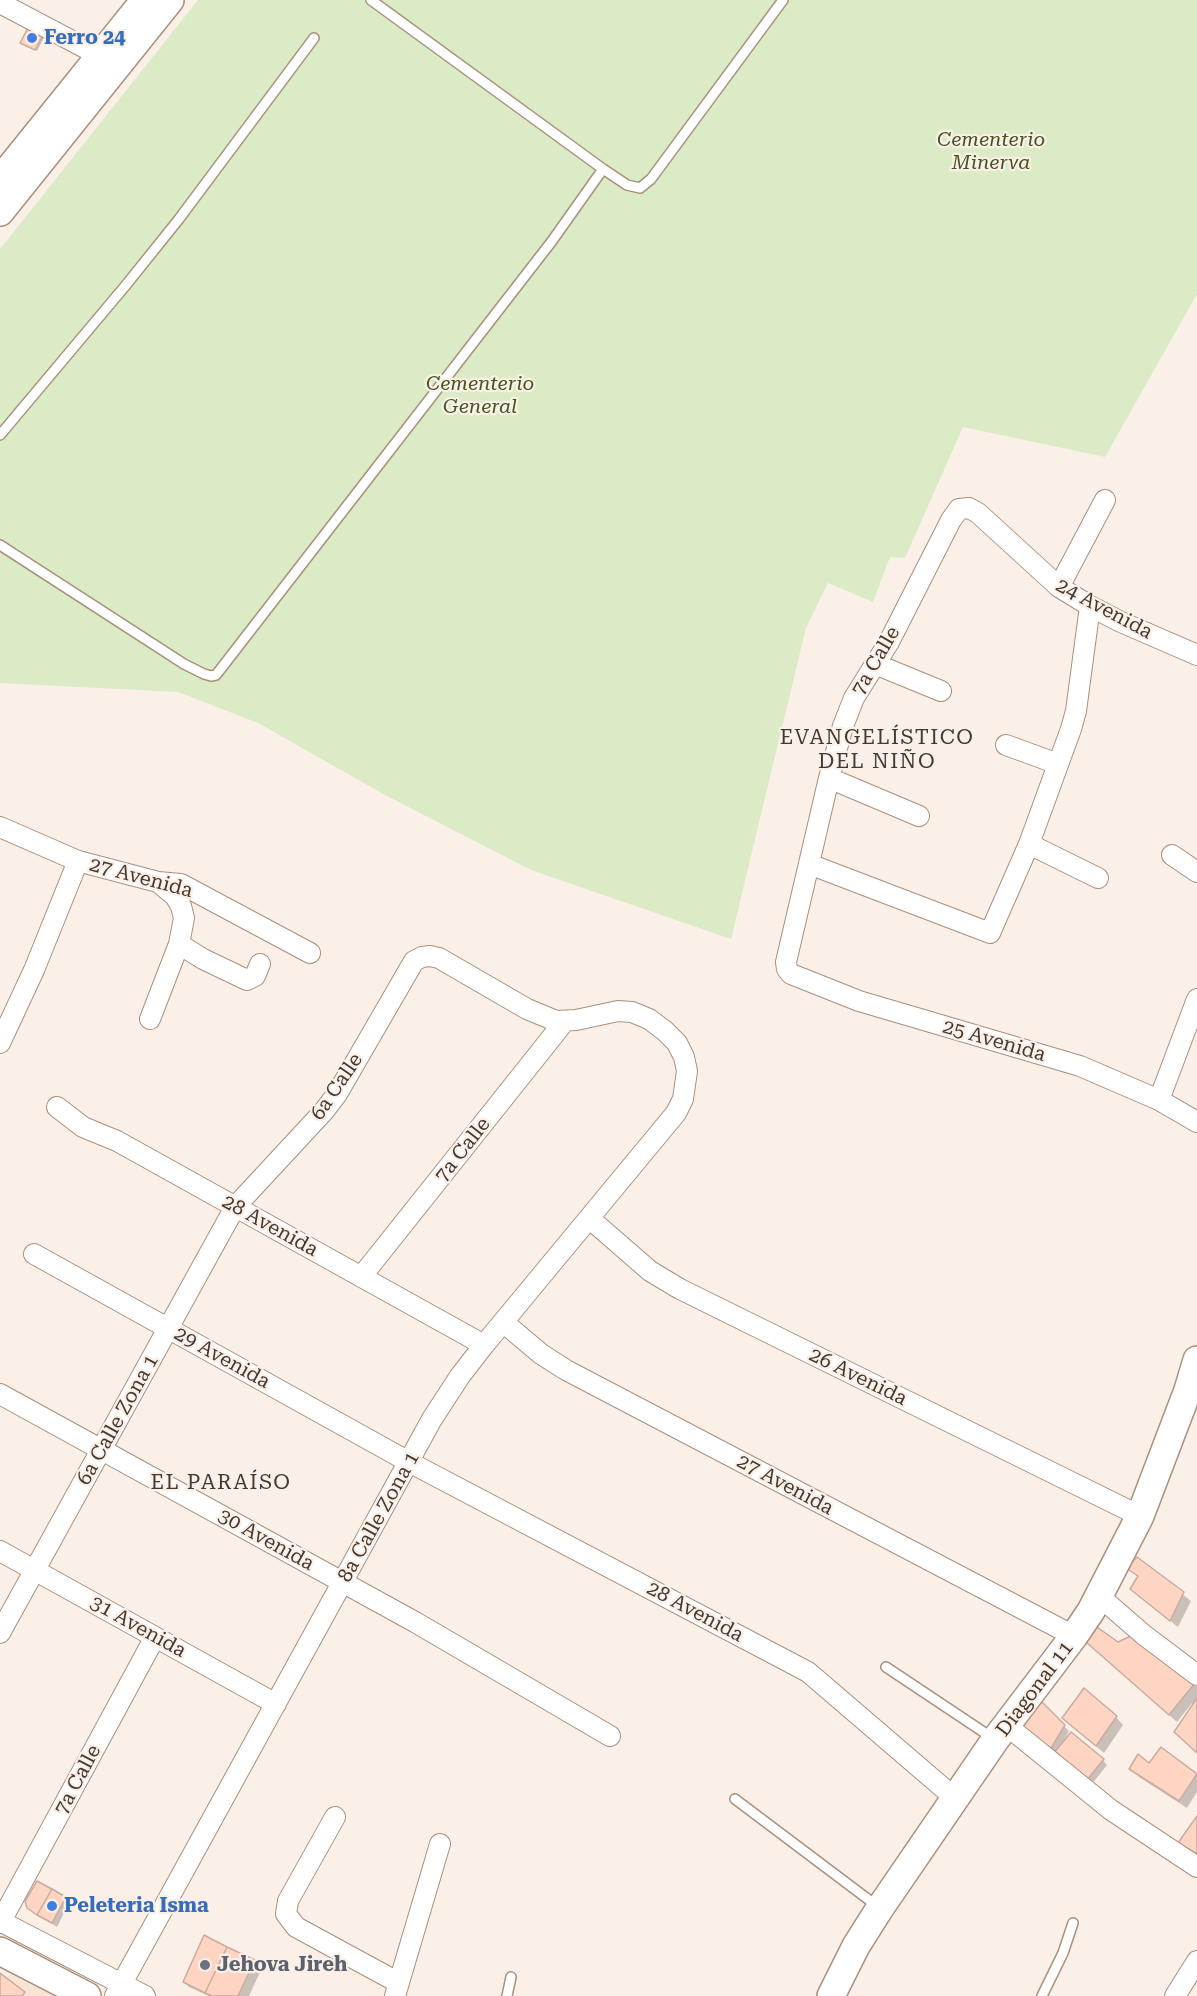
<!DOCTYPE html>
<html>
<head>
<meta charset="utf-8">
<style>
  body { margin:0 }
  canvas { display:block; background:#fbf0e8 }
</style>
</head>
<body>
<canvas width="1197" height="1996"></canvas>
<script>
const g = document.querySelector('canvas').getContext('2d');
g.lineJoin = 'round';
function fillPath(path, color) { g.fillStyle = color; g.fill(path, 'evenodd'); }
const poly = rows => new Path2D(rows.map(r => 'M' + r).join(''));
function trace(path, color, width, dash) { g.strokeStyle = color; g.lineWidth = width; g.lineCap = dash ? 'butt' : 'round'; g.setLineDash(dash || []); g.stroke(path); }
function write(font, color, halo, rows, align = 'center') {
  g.font = font + ' "Roboto Serif",serif'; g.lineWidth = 4.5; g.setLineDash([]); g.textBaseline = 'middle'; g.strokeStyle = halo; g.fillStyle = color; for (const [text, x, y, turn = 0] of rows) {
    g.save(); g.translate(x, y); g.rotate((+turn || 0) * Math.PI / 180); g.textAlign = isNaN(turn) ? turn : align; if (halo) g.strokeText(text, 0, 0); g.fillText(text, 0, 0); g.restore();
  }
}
fillPath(poly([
  [14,1968,64,1996,22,1996,24,1992,7,1979]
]), '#f8e5d4');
fillPath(poly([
  [198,0,1197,0,1197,294,1105,457,963,427,905,558,890,557,873,602,828,583,806,628,731,939,531,870,385,795,258,723,178,692,0,683,0,249]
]), '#dbebc5');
fillPath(poly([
  [30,28,45,36,37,51,24,44],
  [1137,1559,1191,1601,1178,1627,1139,1596,1139,1577,1128,1568],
  [1133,1636,1197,1687,1197,1751,1194,1705,1192,1703,1177,1722,1096,1650,1118,1644],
  [1037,1699,1069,1731,1062,1743,1103,1760,1107,1765,1092,1784,1019,1723],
  [1116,1717,1123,1725,1104,1753,1071,1725],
  [1162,1749,1197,1776,1197,1792,1187,1808,1139,1777,1131,1769,1150,1765],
  [65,1898,69,1903,57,1927,28,1908],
  [254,1961,262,1968,249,1996,209,1996,189,1987,184,1982]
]), '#0003');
const building = poly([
  [29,26,44,33,35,50,20,43,29,26],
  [1137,1557,1184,1592,1170,1621,1130,1589,1138,1576,1126,1568,1137,1557],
  [1097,1627,1118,1642,1133,1635,1195,1683,1169,1715,1086,1642,1097,1627],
  [1084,1688,1117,1716,1096,1746,1062,1718,1084,1688],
  [1037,1697,1065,1725,1050,1750,1017,1723,1037,1697],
  [1197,1698,1197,1753,1174,1732,1197,1698],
  [1071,1732,1104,1759,1087,1780,1054,1753,1071,1732],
  [1161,1747,1197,1774,1179,1801,1129,1769,1138,1754,1149,1763,1161,1747],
  [1197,1816,1197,1854,1178,1843,1197,1816],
  [37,1881,52,1889,37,1915,27,1908,25,1901,37,1881],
  [52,1889,66,1897,52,1923,37,1915,52,1889],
  [204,1935,227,1947,205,1993,183,1982,204,1935],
  [227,1947,255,1960,238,1996,212,1996,205,1993,227,1947],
  [0,1973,25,1992,22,1996,0,1996,0,1973]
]);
fillPath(building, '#fed4c3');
trace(building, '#caab9f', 1.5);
const lane = poly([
  [371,0,603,169,627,185,640,188,651,179,783,0],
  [0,435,126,285,179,219,314,38],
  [0,545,184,664,204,674,211,676,216,675,552,241,603,169],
  [886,1667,994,1739],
  [735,1799,877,1906],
  [507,1996,511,1977],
  [1042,1996,1063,1953,1073,1923]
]);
const street = poly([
  [0,3,110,61],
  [1059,587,1105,500],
  [1197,655,1121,622,1090,606,1059,587,978,513,969,508,959,509,951,520,889,642,854,698,843,726,829,778,786,962,787,969,791,974,859,1001,1080,1066,1159,1100,1197,1122],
  [875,664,941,691],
  [1006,745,1058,764],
  [829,778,919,816],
  [0,827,78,861,158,882,181,884,310,953],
  [1029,844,1098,878],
  [1172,855,1197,872],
  [809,864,990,933,1029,844,1071,729,1076,711,1090,606],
  [179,944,203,959,247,980,255,976,260,964],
  [150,1019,179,944,184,918,181,906,175,896,158,882],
  [0,1043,34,970,78,861],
  [1159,1100,1197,999],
  [57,1107,83,1127,117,1141,484,1345],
  [589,1218,650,1271,680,1289,1140,1516],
  [34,1254,409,1462,808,1672,956,1799],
  [361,1277,564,1022],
  [503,1322,541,1354,566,1370,1074,1636],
  [0,1394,415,1622,610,1736],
  [0,1551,276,1704],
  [1099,1596,1144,1635,1197,1675],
  [0,1633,235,1207,324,1111,337,1094,414,961,422,957,430,956,439,958,527,1009,556,1021,576,1020,618,1011,632,1012,649,1019,665,1031,677,1043,684,1057,687,1071,683,1099,676,1113,484,1345,460,1376,432,1419,115,1996],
  [1006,1725,1111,1810,1197,1867],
  [335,1817,288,1901,286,1914,296,1927,399,1983],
  [0,1921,145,1996],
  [0,1923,155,1637],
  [395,1996,440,1844],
  [1175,1996,1197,1961]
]);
const secondary = poly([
  [0,180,145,0],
  [0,212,170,0],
  [0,1951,87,1996],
  [831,1996,856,1946,880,1908,995,1740,1074,1636,1091,1611,1140,1516,1188,1390,1197,1360]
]);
trace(lane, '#a9907d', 12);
trace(street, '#a9907d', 22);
trace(secondary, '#a9907d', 30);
trace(lane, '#fff', 9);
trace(street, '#fff', 20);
trace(secondary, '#fff', 27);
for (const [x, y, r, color] of [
  [32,38,6,"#3f7fe0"],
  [52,1906,6,"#3f7fe0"],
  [205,1965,6,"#6b7280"]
]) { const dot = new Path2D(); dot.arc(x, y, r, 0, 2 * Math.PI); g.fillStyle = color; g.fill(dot); trace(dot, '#fbf0e8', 2); }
write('bold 20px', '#366cbe', '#fbf0e8', [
  ["Ferro 24",44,38],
  ["Peleteria Isma",64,1906]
], 'left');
write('italic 20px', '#42551e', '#fbf0e8', [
  ["Cementerio",991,140],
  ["Minerva",991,163],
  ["Cementerio",480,384],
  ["General",480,407]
]);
write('20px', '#443931', '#fbf0e8', [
  ["24 Avenida",1104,609,28],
  ["7a Calle",876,661,-60],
  ["27 Avenida",141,878,15],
  ["25 Avenida",994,1041,16],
  ["6a Calle",337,1087,-56],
  ["7a Calle",463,1150,-52],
  ["28 Avenida",270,1226,29],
  ["29 Avenida",222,1358,29],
  ["26 Avenida",858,1377,26],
  ["6a Calle Zona 1",118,1420,-61],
  ["27 Avenida",785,1485,28],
  ["8a Calle Zona 1",379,1517,-61],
  ["30 Avenida",266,1540,29],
  ["28 Avenida",695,1612,28],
  ["31 Avenida",138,1627,29],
  ["Diagonal 11",1035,1689,-53],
  ["7a Calle",78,1780,-62]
]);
write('bold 20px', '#5b616d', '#fbf0e8', [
  ["Jehova Jireh",217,1965]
], 'left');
g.letterSpacing = '1.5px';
write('21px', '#443931', '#fbf0e8', [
  ["EVANGELÍSTICO",877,738],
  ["DEL NIÑO",877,762],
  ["EL PARAÍSO",221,1483]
]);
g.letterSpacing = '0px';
</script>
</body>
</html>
